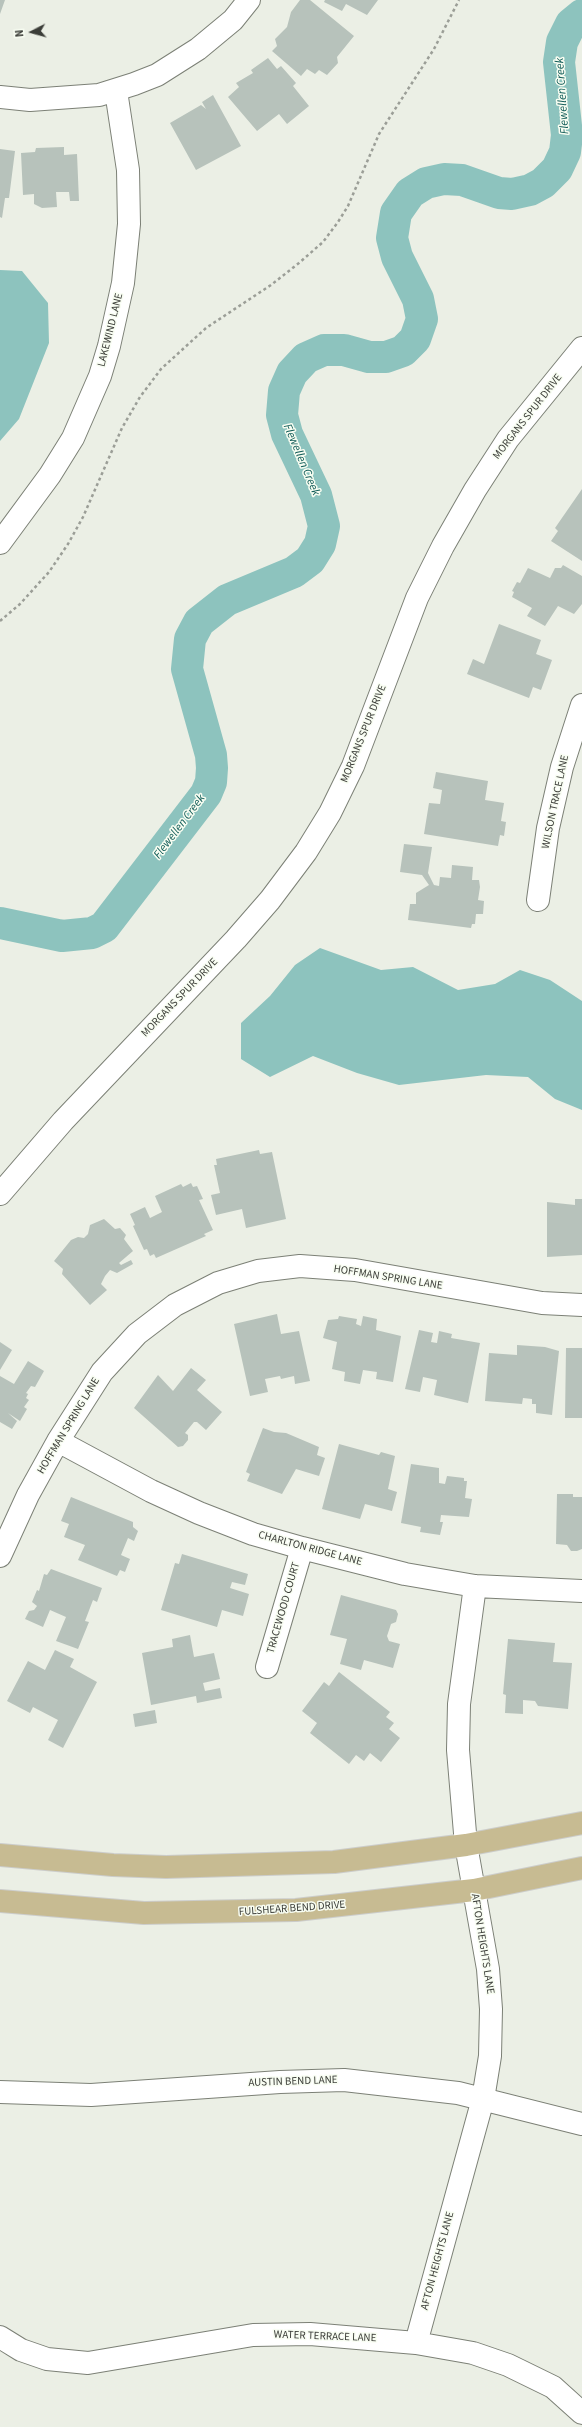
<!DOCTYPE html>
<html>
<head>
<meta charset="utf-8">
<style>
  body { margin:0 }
  #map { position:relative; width:582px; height:2427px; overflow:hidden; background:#ebefe5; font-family:"Source Sans 3",sans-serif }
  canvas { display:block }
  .north { position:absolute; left:12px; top:12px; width:40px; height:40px; -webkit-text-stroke:3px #f8fdf2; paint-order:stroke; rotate:264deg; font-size:11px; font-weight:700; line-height:16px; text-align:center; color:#3b3d38 }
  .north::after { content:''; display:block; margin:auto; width:14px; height:18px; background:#3b3d38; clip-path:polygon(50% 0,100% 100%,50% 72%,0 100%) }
</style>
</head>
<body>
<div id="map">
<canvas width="582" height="2427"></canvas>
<div class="north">N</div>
</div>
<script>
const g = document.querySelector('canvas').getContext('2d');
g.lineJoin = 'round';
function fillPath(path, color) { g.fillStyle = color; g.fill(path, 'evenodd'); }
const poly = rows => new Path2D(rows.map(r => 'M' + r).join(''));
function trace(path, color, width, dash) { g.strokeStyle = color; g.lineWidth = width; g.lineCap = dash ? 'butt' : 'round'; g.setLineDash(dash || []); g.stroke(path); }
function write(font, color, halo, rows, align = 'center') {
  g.font = font + ' "Source Sans 3",sans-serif'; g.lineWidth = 3; g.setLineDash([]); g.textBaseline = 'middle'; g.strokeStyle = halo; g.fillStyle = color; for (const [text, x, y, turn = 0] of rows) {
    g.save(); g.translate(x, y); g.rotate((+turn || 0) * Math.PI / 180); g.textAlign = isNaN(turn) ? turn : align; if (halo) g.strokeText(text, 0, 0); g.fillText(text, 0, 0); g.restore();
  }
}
fillPath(poly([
  [0,270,22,271,48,303,49,343,19,419,0,441],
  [320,948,381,970,413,967,458,990,495,984,520,970,550,980,582,1001,582,1110,555,1099,528,1077,486,1075,399,1085,357,1073,313,1056,270,1077,241,1059,241,1023,270,996,295,965]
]), '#8dc3be');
trace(poly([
  [0,923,62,936,92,933,104,927,206,794,211,782,212,768,211,755,187,669,190,639,199,622,227,600,294,572,310,560,320,544,324,526,316,495,287,434,282,415,284,391,292,373,306,358,324,350,344,350,369,357,386,357,403,351,415,339,422,319,418,299,397,257,392,238,396,213,410,193,426,183,444,179,462,180,499,193,512,194,530,190,543,183,557,169,565,152,567,135,559,62,562,42,571,24,582,15]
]), '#8dc3be', 32);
fillPath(poly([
  [0,0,5,0,0,14],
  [300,0,310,0,354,36,337,57,338,63,327,75,319,70,315,74,307,69,301,76,272,51,277,46,275,39,287,27,291,12],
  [325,0,378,0,367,15,346,4,342,11,324,2],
  [268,58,277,69,281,66,296,83,293,86,309,106,287,124,279,114,257,131,228,97,239,87,236,83,253,73,251,70],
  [213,95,241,146,196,170,170,123,201,105,206,109,202,102],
  [64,147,64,155,77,154,79,201,70,201,69,192,56,192,57,207,42,208,34,204,34,194,23,195,21,153,35,152,36,148],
  [0,149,15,151,9,198,5,198,2,218,0,217],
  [582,489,582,561,551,541,558,531,555,528],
  [563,565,582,576,582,604,574,614,558,606,545,626,527,616,532,608,512,597,514,592,512,591,517,582,520,583,528,568,550,578,555,568,561,568],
  [499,624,541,640,536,654,552,660,541,690,533,687,529,698,467,674,473,659,484,664],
  [436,772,488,781,485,800,504,803,501,821,506,822,504,836,500,835,498,846,424,834,429,803,440,804,442,790,433,788],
  [404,844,432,847,428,873,434,885,439,886,440,877,451,878,452,865,473,867,472,880,479,880,480,887,478,900,484,901,483,914,476,914,475,924,472,924,471,928,408,920,410,904,416,904,416,893,429,885,422,875,400,872],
  [259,1150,260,1154,272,1152,286,1219,246,1228,242,1209,216,1215,211,1195,220,1193,214,1165,217,1165,216,1159],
  [191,1183,193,1187,197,1186,203,1199,199,1200,213,1230,204,1234,206,1236,156,1258,154,1254,150,1256,147,1249,144,1250,133,1226,135,1225,130,1214,145,1207,150,1218,162,1212,155,1196,181,1184,183,1187],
  [575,1199,582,1199,582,1255,547,1257,547,1202,575,1205],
  [104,1219,115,1229,120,1228,126,1235,124,1239,133,1251,119,1263,121,1265,131,1260,133,1264,117,1273,110,1270,105,1276,101,1284,107,1290,90,1305,62,1274,63,1269,54,1261,71,1240,78,1237,84,1238,88,1234,90,1225],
  [277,1314,281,1334,299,1331,310,1381,295,1384,294,1376,281,1379,280,1376,265,1379,268,1392,250,1396,234,1324],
  [339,1316,357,1319,356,1324,361,1326,363,1316,377,1319,376,1330,401,1336,393,1382,376,1379,377,1372,363,1370,360,1384,344,1381,345,1372,332,1369,337,1342,323,1338,328,1320,338,1319],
  [419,1330,433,1333,431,1342,437,1343,439,1331,452,1334,451,1338,480,1343,468,1403,434,1395,437,1380,423,1377,420,1392,405,1389],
  [0,1342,12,1350,0,1370],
  [517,1345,545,1347,559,1351,552,1415,536,1413,536,1404,532,1404,532,1399,523,1398,522,1404,485,1401,489,1353,517,1355],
  [566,1348,582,1348,582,1418,565,1418],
  [28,1361,44,1371,35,1387,31,1386,26,1393,28,1394,26,1398,29,1400,24,1407,27,1409,20,1421,8,1413,17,1421,12,1429,0,1422,0,1376,14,1384],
  [191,1368,206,1380,197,1390,222,1412,206,1430,197,1422,194,1422,185,1433,188,1435,188,1440,183,1446,178,1447,134,1408,158,1375,173,1391],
  [263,1428,274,1432,286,1433,319,1447,317,1455,325,1458,319,1476,296,1469,282,1494,247,1481,250,1474,246,1472],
  [339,1444,379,1455,381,1452,395,1456,388,1489,397,1492,392,1511,365,1504,360,1519,322,1509],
  [411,1464,439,1468,439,1483,445,1484,447,1476,464,1478,464,1481,467,1481,465,1498,472,1499,469,1517,441,1515,440,1522,443,1522,440,1535,420,1532,421,1527,401,1523],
  [557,1494,573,1494,573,1497,582,1497,582,1549,577,1551,571,1551,567,1545,556,1544],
  [71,1497,133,1522,133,1527,138,1531,134,1541,128,1538,121,1555,130,1559,125,1572,120,1570,117,1576,78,1560,85,1545,64,1537,69,1524,61,1521],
  [182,1554,248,1574,245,1585,232,1582,230,1588,249,1594,243,1616,222,1610,217,1627,161,1610,175,1563,179,1564],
  [51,1569,102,1588,97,1602,93,1600,85,1621,89,1622,78,1649,56,1641,66,1617,50,1610,43,1627,25,1619,29,1611,34,1610,37,1606,32,1602,37,1590,39,1591,44,1574,47,1575],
  [341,1595,396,1610,398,1614,396,1622,391,1624,387,1636,389,1641,400,1644,393,1668,364,1660,361,1670,340,1664,347,1639,330,1635],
  [190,1635,194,1657,214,1653,220,1679,203,1683,205,1691,220,1688,222,1698,197,1703,196,1696,151,1705,142,1653,173,1647,172,1639],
  [508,1639,555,1643,553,1662,572,1663,568,1709,538,1706,535,1701,523,1700,523,1714,505,1713,506,1695,503,1694],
  [55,1650,74,1659,70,1667,97,1682,63,1748,48,1740,58,1720,33,1707,30,1713,7,1701,28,1661,45,1670],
  [339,1672,390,1712,386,1717,394,1723,389,1729,400,1738,381,1762,370,1753,364,1761,356,1755,349,1764,310,1733,317,1723,302,1711,324,1682,329,1686],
  [155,1710,157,1723,135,1727,133,1714]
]), '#b7c2bb');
const minor = poly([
  [0,97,30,100,99,95,134,84,157,75,198,49,233,20,249,0],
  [0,543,50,475,73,438,100,376,109,346,123,283,129,224,128,170,116,91],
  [538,900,548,828,562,767,582,705],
  [0,1194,63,1121,236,939,270,900,306,852,330,813,353,766,417,598,443,546,475,490,508,439,582,348],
  [58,1441,151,1491,199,1513,253,1534,302,1548,405,1574,475,1586,582,1591],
  [0,1556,28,1495,58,1441,102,1372,137,1334,175,1305,218,1283,258,1271,300,1266,355,1270,542,1303,582,1305],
  [267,1667,302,1548],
  [0,2092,91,2095,280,2082,344,2080,458,2093,582,2124],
  [0,2337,21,2350,47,2359,88,2363,253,2335,310,2334,416,2343,473,2353,508,2365,553,2387,582,2413],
  [416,2343,483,2099,490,2056,491,2009,488,1969,466,1845,458,1750,459,1704,475,1586]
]);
const major = poly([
  [0,1855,113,1865,166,1867,334,1862,466,1845,582,1823],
  [0,1901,144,1913,296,1910,474,1890,582,1868]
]);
trace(minor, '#7c8076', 24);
trace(major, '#cccdcb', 24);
trace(poly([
  [0,621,20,604,49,572,68,544,83,517,122,428,140,397,161,369,206,328,271,285,299,263,323,242,338,222,348,206,379,134,434,49,459,0]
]), '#9b9e97', 2.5, [3, 3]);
trace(minor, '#fff', 22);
trace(major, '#c7bb92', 22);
write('11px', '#3b3d38', '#f8fdf2', [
  ["LAKEWIND LANE",111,330,-76],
  ["MORGANS SPUR DRIVE",528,417,-52],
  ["MORGANS SPUR DRIVE",364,734,-68],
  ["WILSON TRACE LANE",556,802,-78],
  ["MORGANS SPUR DRIVE",180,998,-46],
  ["HOFFMAN SPRING LANE",388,1278,9],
  ["HOFFMAN SPRING LANE",69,1426,-59],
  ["CHARLTON RIDGE LANE",310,1549,15],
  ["TRACEWOOD COURT",284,1608,-74],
  ["FULSHEAR BEND DRIVE",292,1909,-4],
  ["AFTON HEIGHTS LANE",482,1944,81],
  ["AUSTIN BEND LANE",293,2082,-2],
  ["AFTON HEIGHTS LANE",438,2261,-75],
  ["WATER TERRACE LANE",325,2337,2]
]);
write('italic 12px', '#115c58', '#f8fdf2', [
  ["Flewellen Creek",563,96,-94],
  ["Flewellen Creek",301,460,67],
  ["Flewellen Creek",180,827,-53]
]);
</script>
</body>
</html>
